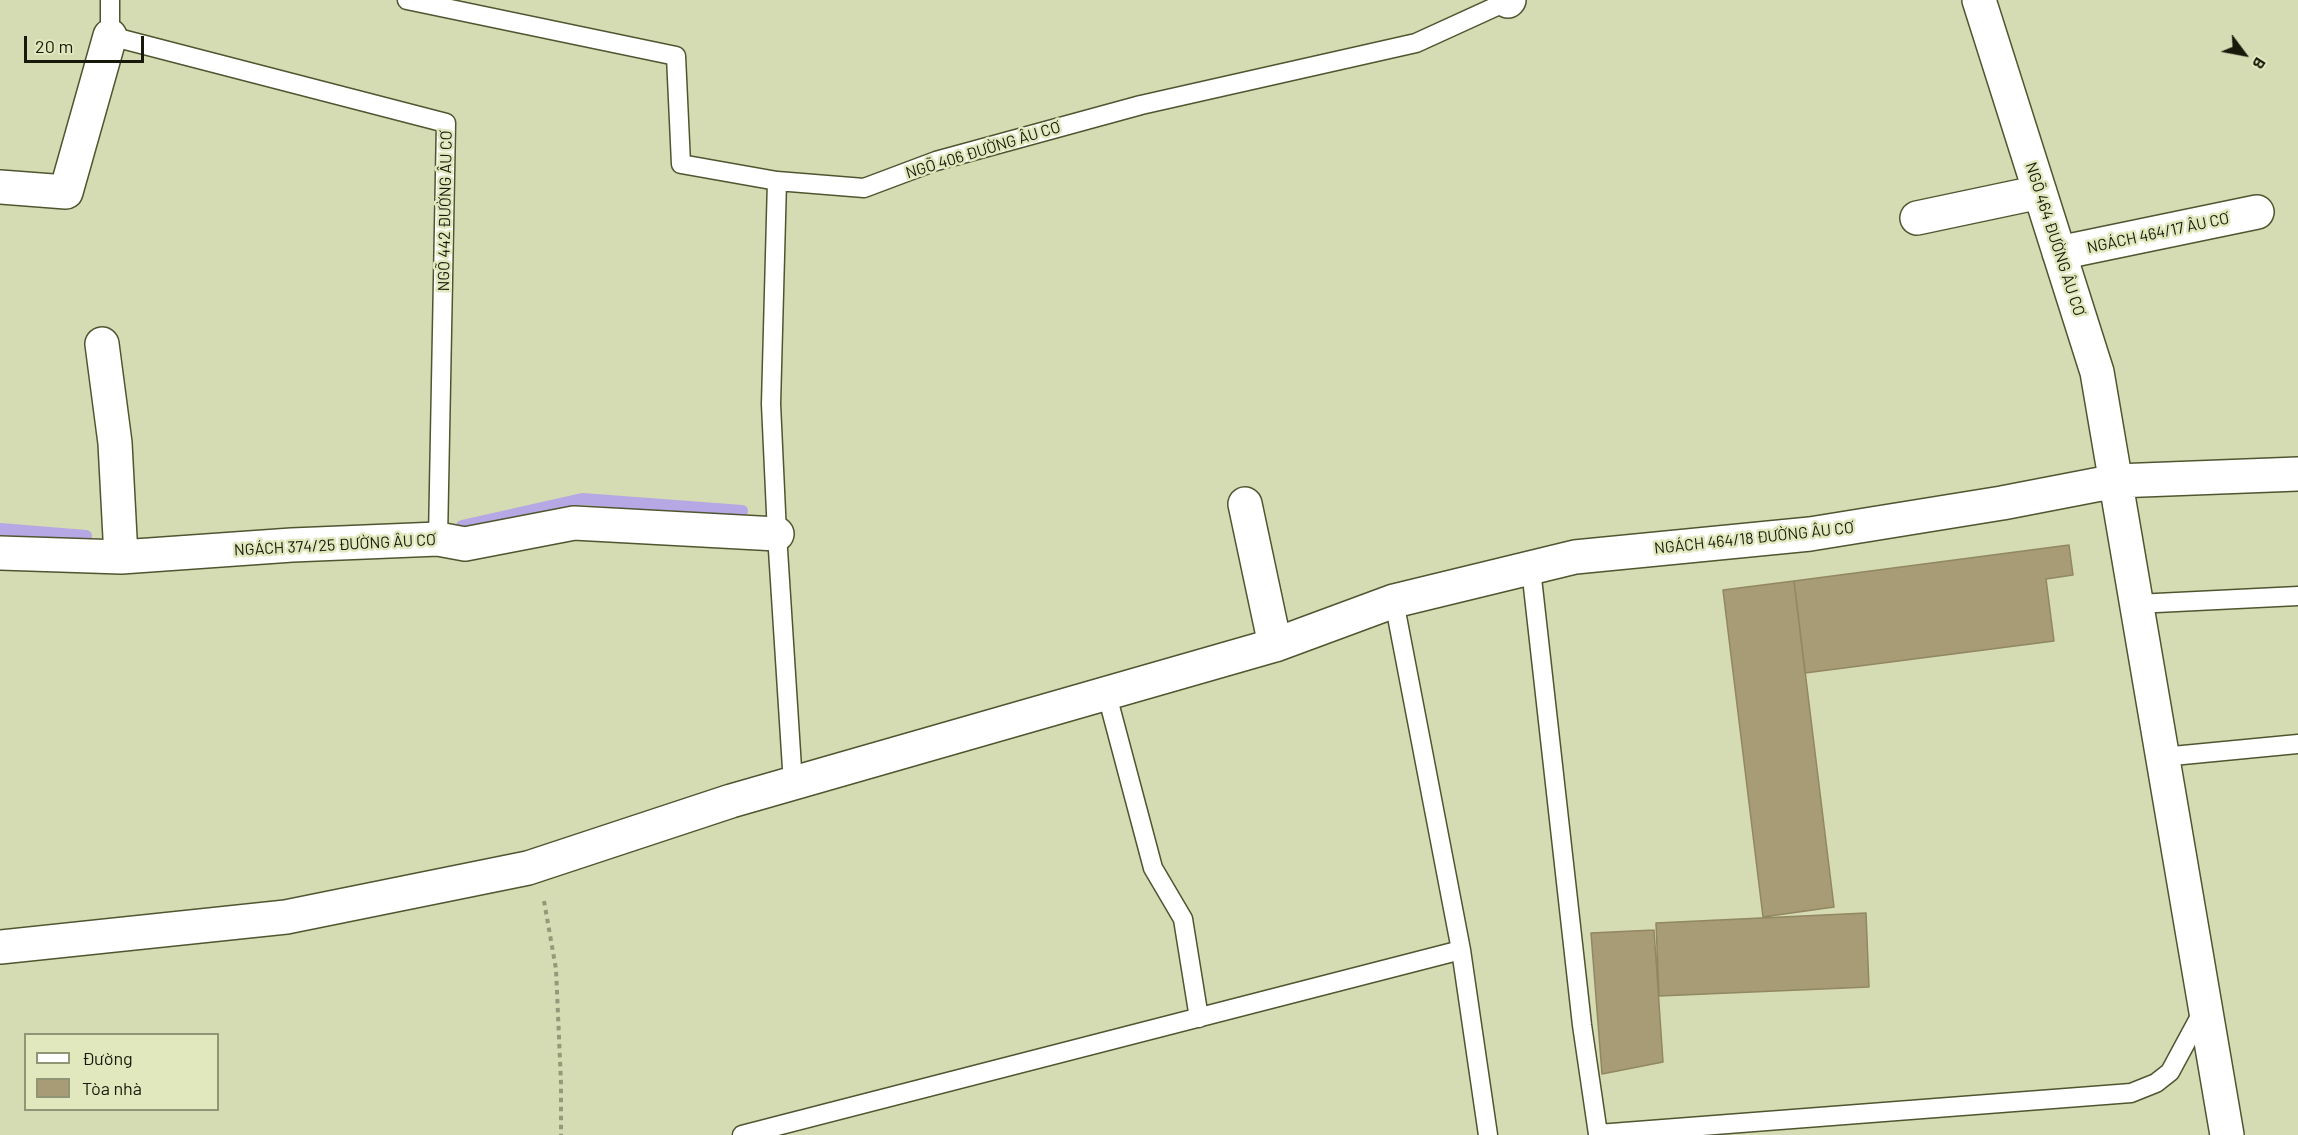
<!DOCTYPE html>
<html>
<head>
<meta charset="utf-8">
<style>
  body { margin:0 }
  #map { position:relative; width:2298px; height:1135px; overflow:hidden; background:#d5dbb2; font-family:Barlow,sans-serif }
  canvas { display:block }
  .legend { position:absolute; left:24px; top:1033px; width:195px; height:78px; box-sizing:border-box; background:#e2e8be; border:2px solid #919576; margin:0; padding:8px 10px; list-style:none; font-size:18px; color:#18190a }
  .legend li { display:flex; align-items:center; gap:12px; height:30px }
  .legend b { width:30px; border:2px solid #919576 }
  .north { position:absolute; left:2214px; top:24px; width:60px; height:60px; -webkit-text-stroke:4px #e2e8be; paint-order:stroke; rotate:122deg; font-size:16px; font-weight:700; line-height:24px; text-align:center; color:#18190a }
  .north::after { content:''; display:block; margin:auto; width:21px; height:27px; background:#18190a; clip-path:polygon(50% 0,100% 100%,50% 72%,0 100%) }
  .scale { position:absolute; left:24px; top:36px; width:120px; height:27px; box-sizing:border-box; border:3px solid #18190a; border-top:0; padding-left:8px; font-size:18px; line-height:21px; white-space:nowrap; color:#18190a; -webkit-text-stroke:4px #e2e8be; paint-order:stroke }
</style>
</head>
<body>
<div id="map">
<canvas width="2298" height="1135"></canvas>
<ul class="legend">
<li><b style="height:8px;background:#fff"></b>Đường</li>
<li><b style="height:16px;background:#a79c75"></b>Tòa nhà</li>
</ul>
<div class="north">B</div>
<div class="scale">20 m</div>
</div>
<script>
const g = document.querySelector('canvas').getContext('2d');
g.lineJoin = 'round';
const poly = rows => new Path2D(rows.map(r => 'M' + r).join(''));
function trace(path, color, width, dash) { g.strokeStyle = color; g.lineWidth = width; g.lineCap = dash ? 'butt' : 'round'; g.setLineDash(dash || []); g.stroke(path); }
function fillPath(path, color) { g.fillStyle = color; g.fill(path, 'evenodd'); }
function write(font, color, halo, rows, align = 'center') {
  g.font = font + ' Barlow,sans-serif'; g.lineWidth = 5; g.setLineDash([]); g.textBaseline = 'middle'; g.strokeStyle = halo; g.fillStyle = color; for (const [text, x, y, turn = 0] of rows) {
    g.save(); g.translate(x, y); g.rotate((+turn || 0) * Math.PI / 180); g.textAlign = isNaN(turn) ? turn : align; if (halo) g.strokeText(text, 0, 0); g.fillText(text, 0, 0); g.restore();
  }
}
trace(poly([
  [462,526,582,499,742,511],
  [0,529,86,536]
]), '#b5a8e4', 12);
const building = poly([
  [2069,545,2073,575,2046,579,2054,641,1805,673,1794,581,2069,545],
  [1794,581,1834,907,1763,917,1723,590,1794,581],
  [1866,913,1869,987,1659,996,1656,923,1866,913],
  [1654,930,1663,1062,1602,1074,1591,933,1654,930]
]);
fillPath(building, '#a79c75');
trace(building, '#918760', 1.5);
const lane = poly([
  [110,0,110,36,446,123,438,539],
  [407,0,676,56,681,164,777,181,864,188,936,161,1141,105,1416,43,1508,1],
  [777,181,771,404,777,534,793,784],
  [1531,569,1582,1025,1598,1134,2131,1093,2156,1083,2170,1072,2204,1009],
  [1394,601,1461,950,1488,1135],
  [2136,604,2298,596],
  [1107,695,1153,868,1183,919,1199,1018],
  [2162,757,2298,744],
  [742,1135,1461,950]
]);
const street = poly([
  [1979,0,2097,372,2227,1135],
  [1508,1,1509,0],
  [0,187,66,192,110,36],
  [1917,218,2040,192],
  [2059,253,2257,212],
  [102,344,115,443,121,557],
  [1245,504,1275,645],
  [0,553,121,557,292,545,438,539,465,544,574,523,777,534],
  [0,947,286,917,528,868,731,801,1275,645,1394,601,1575,557,1810,534,2002,503,2116,481,2298,474]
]);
trace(lane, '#505530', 21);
trace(street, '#505530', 36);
trace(poly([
  [544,901,556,969,561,1083,561,1135]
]), '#959979', 4, [4.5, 4.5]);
trace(lane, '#fff', 18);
trace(street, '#fff', 33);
write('16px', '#18190a', '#e2e8be', [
  ["NGÕ 406 ĐƯỜNG ÂU CƠ",983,150,-17],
  ["NGÕ 442 ĐƯỜNG ÂU CƠ",445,211,-89],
  ["NGÁCH 464/17 ÂU CƠ",2158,233,-12],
  ["NGÕ 464 ĐƯỜNG ÂU CƠ",2055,239,72],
  ["NGÁCH 464/18 ĐƯỜNG ÂU CƠ",1754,538,-6],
  ["NGÁCH 374/25 ĐƯỜNG ÂU CƠ",335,545,-3]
]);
</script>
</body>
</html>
